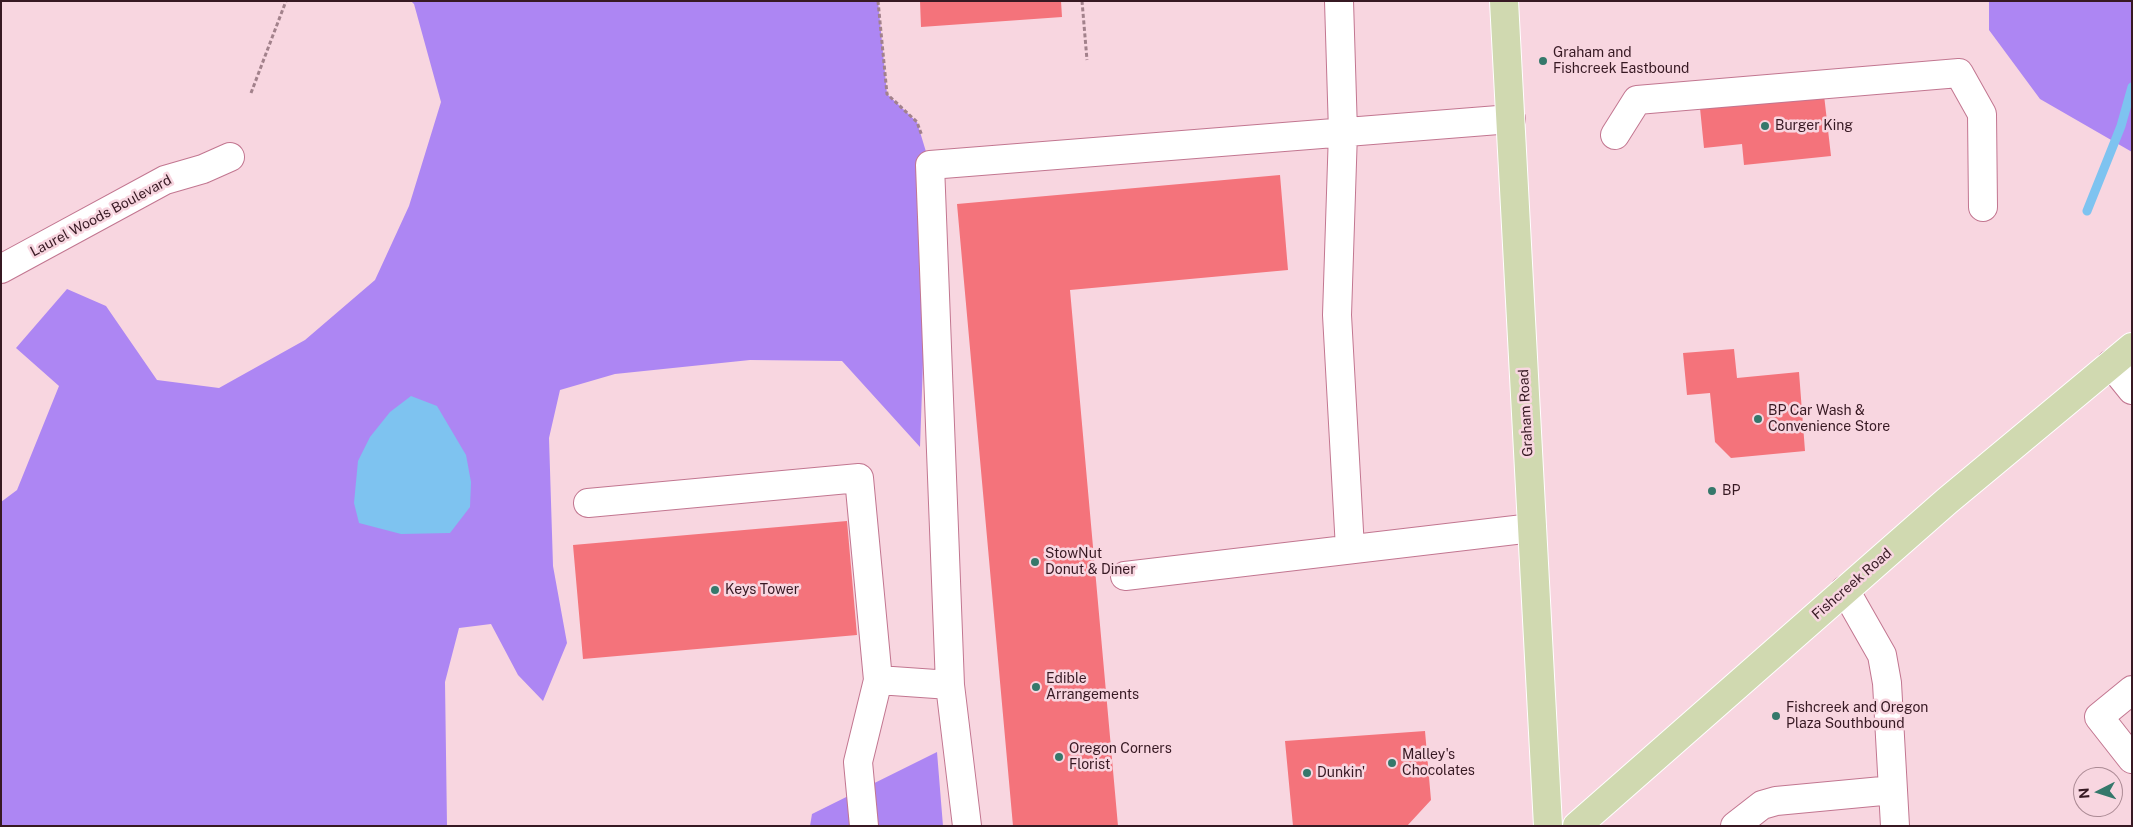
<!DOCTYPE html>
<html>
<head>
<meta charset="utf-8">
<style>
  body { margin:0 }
  #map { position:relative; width:2133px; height:827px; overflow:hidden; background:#f8d6e0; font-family:"Public Sans",sans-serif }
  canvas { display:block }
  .frame { position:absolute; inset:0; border:2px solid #371923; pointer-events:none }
  .north { position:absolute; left:2073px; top:767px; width:50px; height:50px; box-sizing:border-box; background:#f8d6e0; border:1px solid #ab8a94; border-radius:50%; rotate:265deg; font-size:14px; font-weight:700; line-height:20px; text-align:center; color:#371923 }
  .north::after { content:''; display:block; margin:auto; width:18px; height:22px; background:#35786b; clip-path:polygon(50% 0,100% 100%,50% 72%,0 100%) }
</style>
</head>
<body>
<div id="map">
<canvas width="2133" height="827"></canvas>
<div class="frame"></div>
<div class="north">N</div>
</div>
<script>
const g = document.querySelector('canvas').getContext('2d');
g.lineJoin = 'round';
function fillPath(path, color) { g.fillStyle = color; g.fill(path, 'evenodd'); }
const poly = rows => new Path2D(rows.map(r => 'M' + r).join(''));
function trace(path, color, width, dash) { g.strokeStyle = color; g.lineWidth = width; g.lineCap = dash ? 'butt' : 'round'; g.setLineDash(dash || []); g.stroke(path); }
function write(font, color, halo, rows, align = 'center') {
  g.font = font + ' "Public Sans",sans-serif'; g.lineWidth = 5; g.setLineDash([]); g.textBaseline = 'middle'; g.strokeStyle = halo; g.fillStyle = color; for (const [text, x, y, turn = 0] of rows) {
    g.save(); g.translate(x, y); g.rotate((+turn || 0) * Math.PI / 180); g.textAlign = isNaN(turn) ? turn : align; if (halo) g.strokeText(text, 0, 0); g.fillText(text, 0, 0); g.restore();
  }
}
fillPath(poly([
  [411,1,878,1,887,94,917,122,930,165,920,447,842,361,750,360,615,374,560,390,549,438,553,566,567,643,543,701,518,675,491,624,459,628,445,682,447,826,1,826,1,502,17,490,59,386,16,348,67,289,106,306,157,380,219,388,305,340,375,280,409,206,441,102,414,4],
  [1989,1,2132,1,2132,152,2040,99,1989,30],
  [937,752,943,826,810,826,812,814]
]), '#ad86f3');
fillPath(poly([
  [411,396,437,406,466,455,471,482,470,507,450,533,401,534,359,523,354,503,358,461,370,437,390,412]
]), '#7ec3f0');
trace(poly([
  [2087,211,2121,126,2132,87]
]), '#7ec3f0', 9);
fillPath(poly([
  [920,1,1061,1,1062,17,921,27],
  [1824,95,1831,156,1744,165,1742,144,1704,148,1700,108],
  [1280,175,1288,270,1070,290,1118,826,1013,826,957,204],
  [1734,349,1737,378,1799,372,1805,451,1731,458,1715,442,1710,393,1687,395,1683,353],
  [847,521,857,635,583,659,573,545],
  [1425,731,1431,800,1407,826,1293,826,1285,741]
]), '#f4737b');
const minor = poly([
  [1339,1,1343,132,1337,315,1350,549],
  [1615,135,1637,100,1959,73,1982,114,1983,207],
  [1,269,165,180,203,169,230,157],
  [2111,364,2132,390],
  [588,503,859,478,878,680,858,762,864,826],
  [1125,576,1532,528],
  [1845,590,1882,655,1887,683,1895,826],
  [878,680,950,685],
  [2132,690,2099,717,2132,759],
  [967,826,950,685,930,165,1511,119],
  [1735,826,1762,805,1776,801,1893,790]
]);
const major = poly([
  [1504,1,1548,826],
  [1577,826,1947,501,2132,347]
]);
trace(minor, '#c27690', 30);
trace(major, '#fff', 30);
trace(poly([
  [878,1,887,94,917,122,922,136],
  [1082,1,1087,60],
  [251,93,286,1]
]), '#a2818b', 3, [4, 2.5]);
trace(minor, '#fff', 28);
trace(major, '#d0d9b0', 28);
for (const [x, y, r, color] of [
  [1543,61,5,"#35786b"],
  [1765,126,5,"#35786b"],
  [1758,419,5,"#35786b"],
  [1712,491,5,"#35786b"],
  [1035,562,5,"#35786b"],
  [715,590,5,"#35786b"],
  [1036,687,5,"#35786b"],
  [1776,716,5,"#35786b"],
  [1059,757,5,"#35786b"],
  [1392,763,5,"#35786b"],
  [1307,773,5,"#35786b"]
]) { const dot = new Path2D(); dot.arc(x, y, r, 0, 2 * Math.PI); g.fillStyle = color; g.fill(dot); trace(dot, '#f8d6e0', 2); }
write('14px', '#371923', '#f8d6e0', [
  ["Graham and",1553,53],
  ["Fishcreek Eastbound",1553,69],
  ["Burger King",1775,126],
  ["BP Car Wash &",1768,411],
  ["Convenience Store",1768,427],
  ["BP",1722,491],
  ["StowNut",1045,554],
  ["Donut & Diner",1045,570],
  ["Keys Tower",725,590],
  ["Edible",1046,679],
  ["Arrangements",1046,695],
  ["Fishcreek and Oregon",1786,708],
  ["Plaza Southbound",1786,724],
  ["Oregon Corners",1069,749],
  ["Florist",1069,765],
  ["Malley's",1402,755],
  ["Chocolates",1402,771],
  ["Dunkin'",1317,773]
], 'left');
write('14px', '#371923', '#f8d6e0', [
  ["Laurel Woods Boulevard",101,216,-28],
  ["Graham Road",1526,413,-93],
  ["Fishcreek Road",1852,584,-41]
]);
</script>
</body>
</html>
